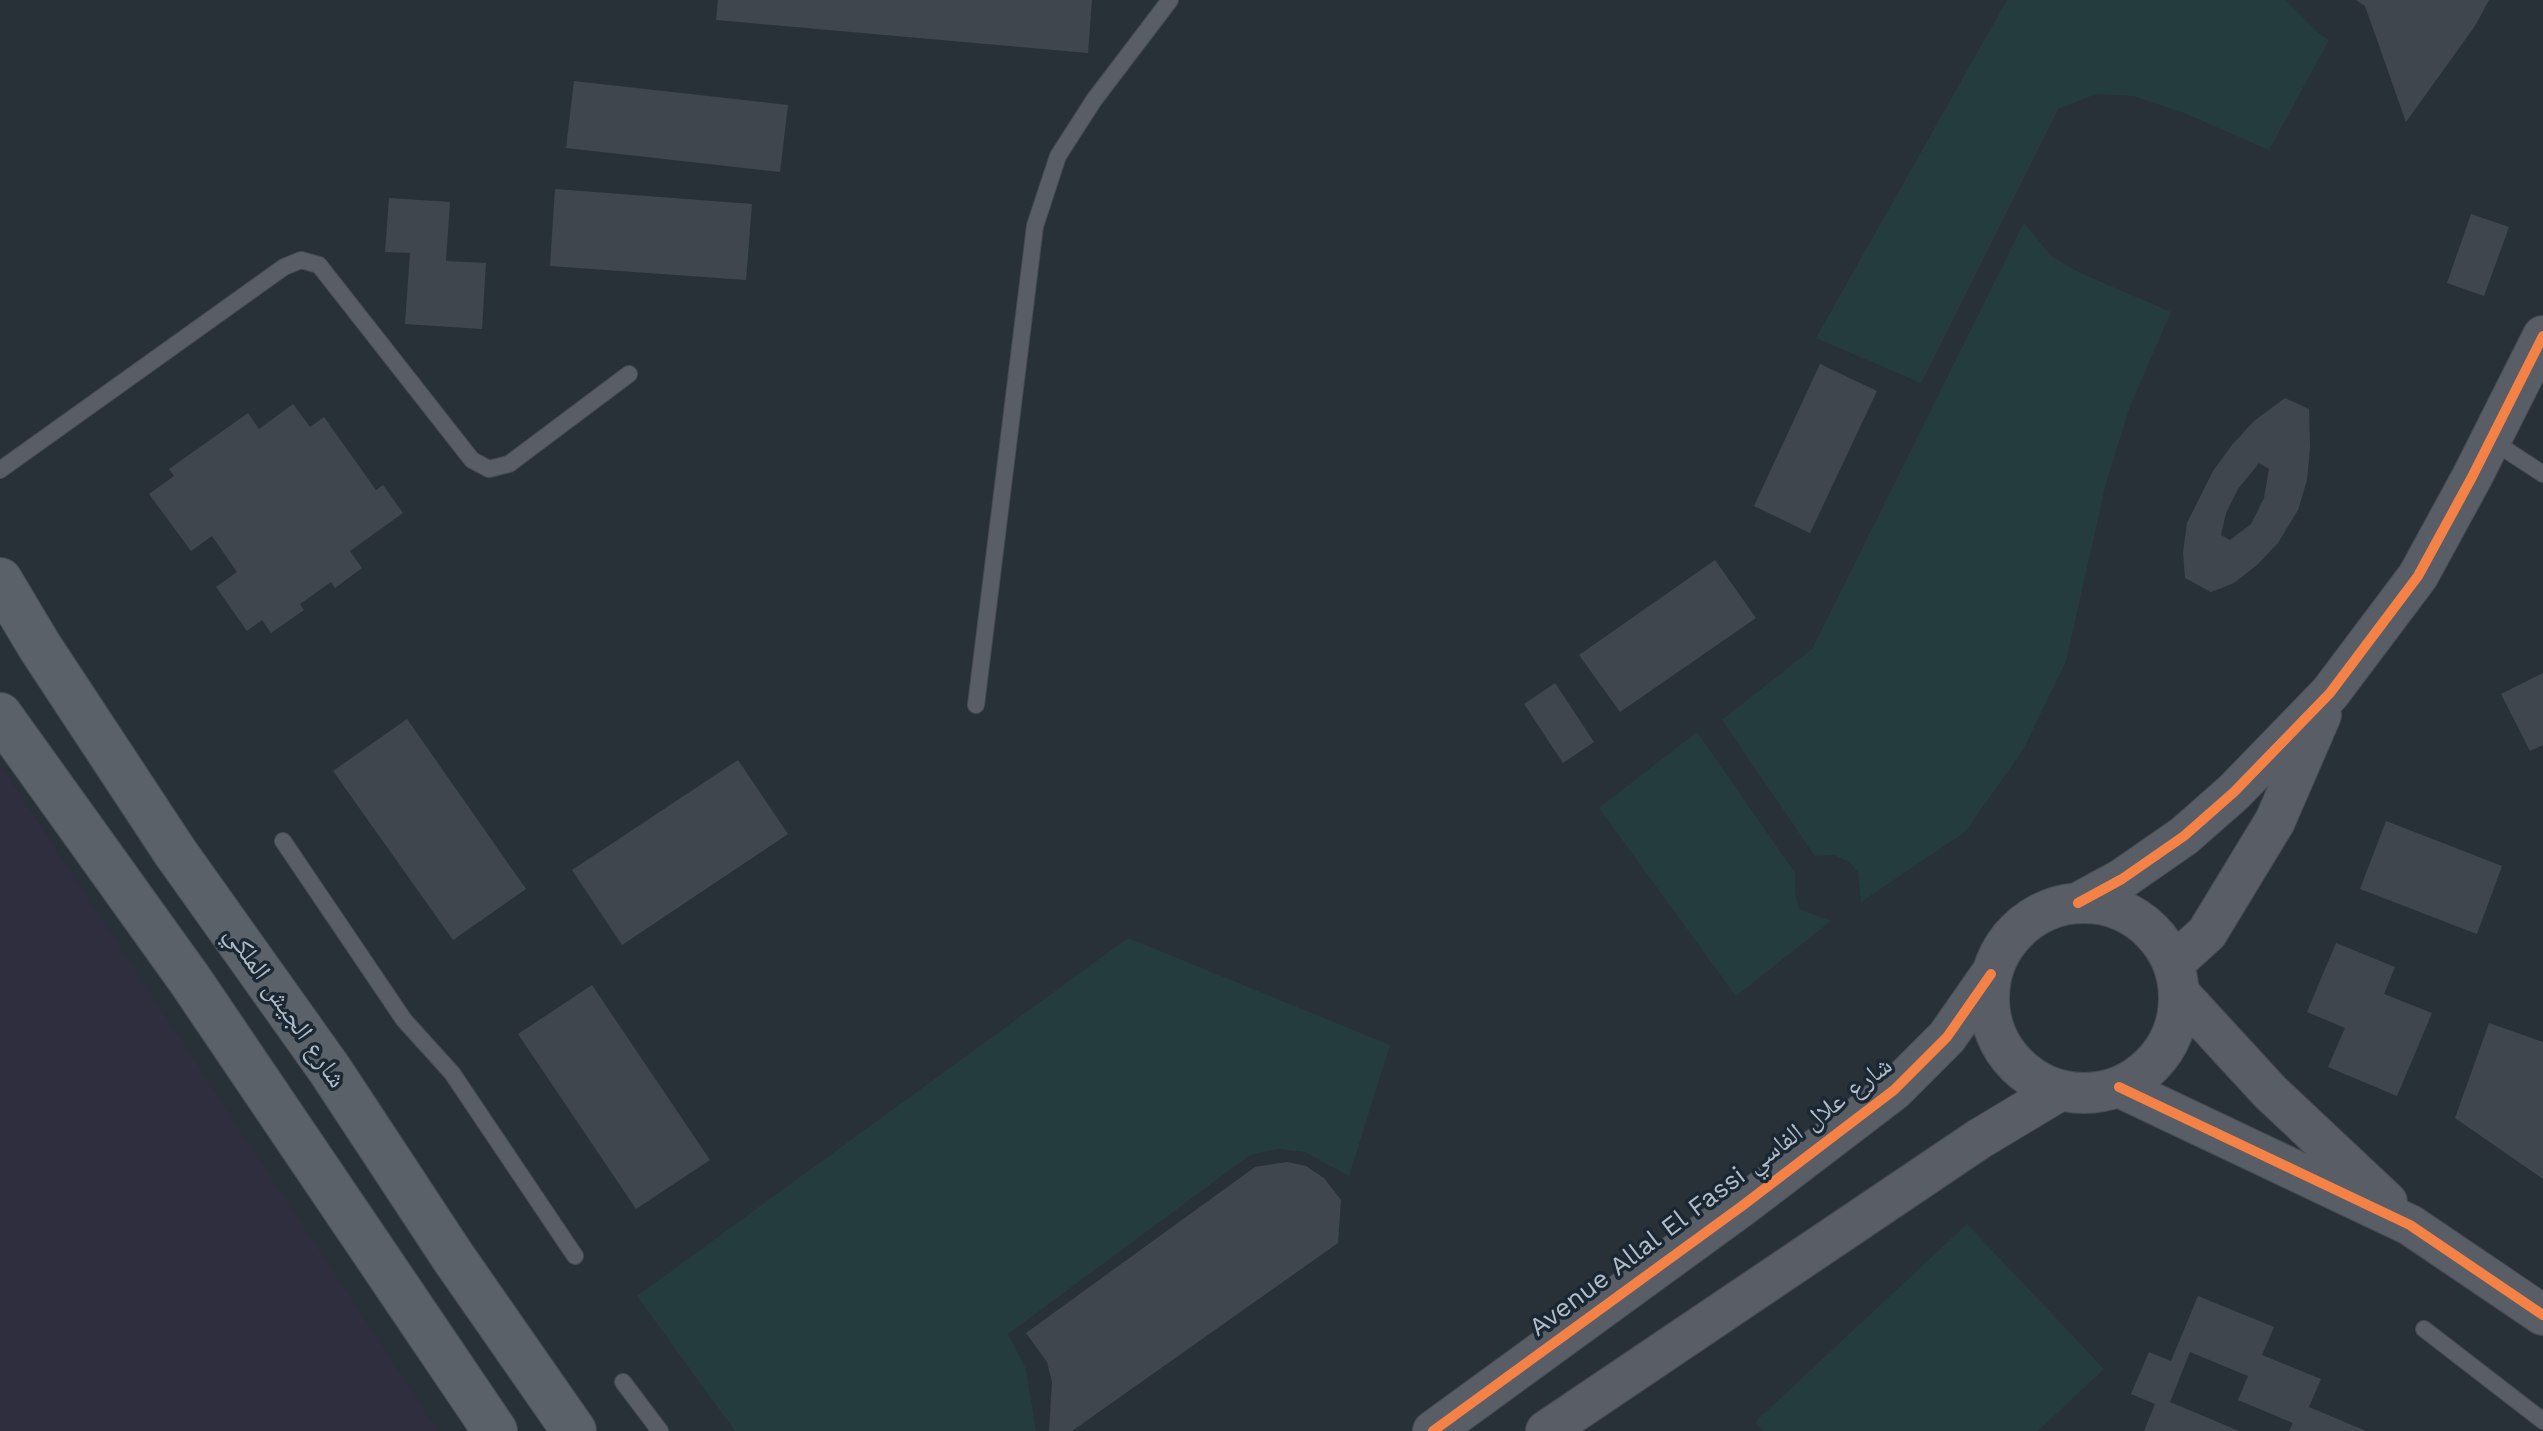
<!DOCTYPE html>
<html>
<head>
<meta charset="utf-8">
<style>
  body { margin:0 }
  canvas { display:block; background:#283038 }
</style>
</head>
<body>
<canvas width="2543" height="1431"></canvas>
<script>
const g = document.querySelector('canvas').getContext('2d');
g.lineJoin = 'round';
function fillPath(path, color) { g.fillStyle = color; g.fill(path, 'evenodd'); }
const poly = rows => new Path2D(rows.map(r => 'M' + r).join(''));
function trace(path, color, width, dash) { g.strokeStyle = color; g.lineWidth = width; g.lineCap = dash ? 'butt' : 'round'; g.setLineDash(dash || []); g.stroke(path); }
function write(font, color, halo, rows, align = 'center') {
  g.font = font + ' "Work Sans","Noto Naskh Arabic",sans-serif'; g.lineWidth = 7; g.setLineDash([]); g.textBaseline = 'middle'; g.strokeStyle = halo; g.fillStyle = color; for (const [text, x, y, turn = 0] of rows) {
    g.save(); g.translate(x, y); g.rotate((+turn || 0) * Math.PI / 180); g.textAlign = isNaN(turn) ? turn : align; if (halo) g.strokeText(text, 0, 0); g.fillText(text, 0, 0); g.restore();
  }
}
fillPath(poly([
  [0,764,438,1431,0,1431]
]), '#2e2e3e');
fillPath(poly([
  [2007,0,2285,0,2317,32,2329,40,2269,150,2182,112,2134,96,2096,94,2058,109,1921,383,1816,338],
  [2024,223,2051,256,2080,273,2171,312,2130,406,2106,483,2066,661,2023,750,1965,832,1861,902,1858,872,1849,862,1834,855,1815,856,1722,720,1812,649],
  [1697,732,1795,873,1795,893,1799,909,1831,921,1736,996,1599,808],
  [1128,938,1390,1045,1349,1176,1305,1152,1278,1149,1250,1155,1008,1334,1026,1369,1036,1431,735,1431,637,1296],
  [1967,1224,2104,1369,2038,1431,1764,1431,1755,1422]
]), '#253c3e');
fillPath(poly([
  [718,0,1092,0,1088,53,716,20],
  [2356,0,2489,0,2475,26,2406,122,2365,6],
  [574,81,788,105,780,172,566,148],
  [555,189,752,204,746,280,550,266],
  [389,198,450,202,446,261,486,263,482,329,405,324,410,253,385,252],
  [2471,214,2509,227,2484,296,2447,283],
  [1820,364,1877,391,1810,533,1754,506],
  [2285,398,2309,409,2310,448,2307,480,2298,510,2278,543,2257,565,2234,583,2211,592,2185,578,2183,552,2187,523,2213,471,2232,445,2254,421],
  [2259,463,2269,469,2264,498,2251,524,2230,540,2221,535,2226,513,2238,489],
  [293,404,310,427,324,417,376,490,383,485,403,513,350,551,362,568,335,588,331,582,300,604,304,610,271,633,262,620,247,631,216,587,237,572,212,536,191,551,149,494,174,476,169,469,248,413,259,429],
  [1715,560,1756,618,1620,712,1579,655],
  [2543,673,2543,745,2530,751,2501,694],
  [1555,683,1594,742,1563,763,1524,704],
  [407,719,526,889,453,940,333,771],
  [738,760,788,834,622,945,572,870],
  [2386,821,2502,866,2477,934,2360,889],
  [2336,943,2395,967,2384,994,2432,1013,2397,1096,2328,1067,2345,1028,2307,1012],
  [592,985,710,1160,636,1209,518,1034],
  [2489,1023,2543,1042,2543,1179,2455,1118],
  [1287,1162,1306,1166,1324,1178,1341,1200,1338,1243,1072,1431,1049,1431,1052,1382,1047,1362,1026,1333,1255,1167],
  [2198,1296,2274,1327,2262,1355,2321,1379,2309,1407,2366,1431,2289,1431,2293,1423,2238,1400,2248,1376,2190,1352,2170,1402,2239,1431,2144,1431,2155,1404,2131,1394,2149,1352,2171,1361]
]), '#40464e');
const service = poly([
  [2491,440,2543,474],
  [0,470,284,267,301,260,319,265,472,460,489,469,509,464,629,374],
  [976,705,1035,226,1058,156,1094,100,1170,0],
  [283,841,404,1020,452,1073,575,1256],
  [2424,1329,2543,1421],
  [623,1382,660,1431]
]);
const tertiary = poly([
  '1989 998a95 95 0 1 1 190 0a95 95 0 1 1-190 0Z',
  [2078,903,2122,879,2184,836,2234,792,2330,693,2418,576,2472,477,2543,336],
  [2173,964,2207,933,2275,821,2321,715],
  [2179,993,2270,1092,2387,1202],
  [2119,1087,2410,1225,2543,1315],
  [1433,1431,1742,1206,1894,1090,1947,1037,1991,974],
  [1546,1431,1979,1139,2059,1091]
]);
const primary = poly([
  [0,580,40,647,175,852,330,1070,453,1257,574,1431],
  [0,715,190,980,495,1431]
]);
trace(service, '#474c52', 18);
trace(tertiary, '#474c52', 42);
trace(primary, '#464d54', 46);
trace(service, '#595e66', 16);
trace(tertiary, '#595e66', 40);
trace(primary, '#5b6168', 44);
trace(poly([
  [2078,903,2122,879,2184,836,2234,792,2330,693,2418,576,2472,477,2543,336],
  [2119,1087,2410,1225,2543,1315],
  [1433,1431,1742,1206,1894,1090,1947,1037,1991,974]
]), '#f48246', 10);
write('26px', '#b2bdca', '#1b2733', [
  ["شارع الجيش الملكي",285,1007,55],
  ["Avenue Allal El Fassi شارع علال الفاسي",1711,1197,-37]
]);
</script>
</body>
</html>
